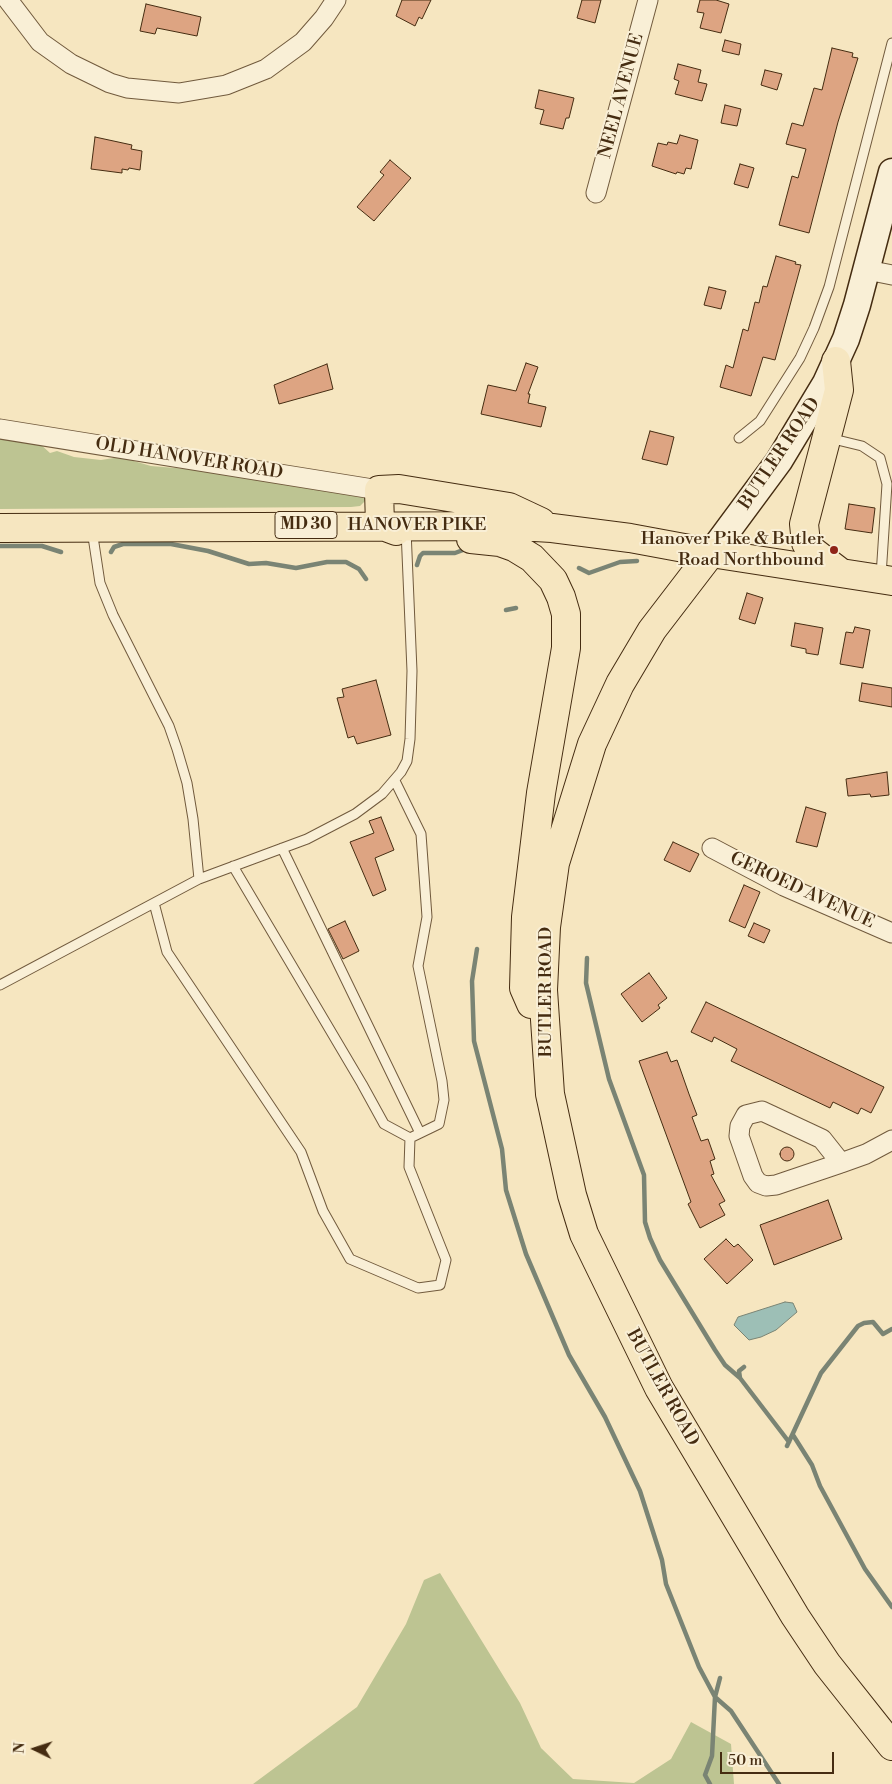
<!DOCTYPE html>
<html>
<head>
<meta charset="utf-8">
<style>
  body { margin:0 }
  #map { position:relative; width:892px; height:1784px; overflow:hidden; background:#f6e6c0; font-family:"Libre Bodoni",serif }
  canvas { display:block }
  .north { position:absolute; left:10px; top:1724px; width:50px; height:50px; -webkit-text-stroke:4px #f9efd6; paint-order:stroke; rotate:274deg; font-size:14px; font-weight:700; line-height:20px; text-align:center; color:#452c11 }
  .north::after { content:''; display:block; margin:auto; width:18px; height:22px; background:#452c11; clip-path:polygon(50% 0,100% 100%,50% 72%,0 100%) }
  .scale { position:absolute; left:720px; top:1752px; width:114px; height:22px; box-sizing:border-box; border:2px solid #452c11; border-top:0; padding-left:6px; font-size:15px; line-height:18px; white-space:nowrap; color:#452c11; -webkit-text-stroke:4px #f9efd6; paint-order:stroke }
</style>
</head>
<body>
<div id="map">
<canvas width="892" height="1784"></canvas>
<div class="north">N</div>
<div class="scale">50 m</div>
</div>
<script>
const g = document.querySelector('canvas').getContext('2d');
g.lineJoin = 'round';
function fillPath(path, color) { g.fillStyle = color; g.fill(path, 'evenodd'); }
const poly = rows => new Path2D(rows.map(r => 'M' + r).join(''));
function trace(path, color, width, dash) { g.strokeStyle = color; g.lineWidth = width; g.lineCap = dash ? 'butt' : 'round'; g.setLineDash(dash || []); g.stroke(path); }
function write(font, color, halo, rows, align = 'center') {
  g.font = font + ' "Libre Bodoni",serif'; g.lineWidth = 4; g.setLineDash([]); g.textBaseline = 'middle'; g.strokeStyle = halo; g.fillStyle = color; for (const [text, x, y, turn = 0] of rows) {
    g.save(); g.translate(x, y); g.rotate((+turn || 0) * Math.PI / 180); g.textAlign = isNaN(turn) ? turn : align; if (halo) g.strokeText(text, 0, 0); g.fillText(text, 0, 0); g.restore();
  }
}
fillPath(poly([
  [0,437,39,443,50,453,57,451,74,457,101,460,120,457,151,466,212,471,365,496,366,500,360,506,351,507,0,509],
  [440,1573,520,1703,541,1748,573,1779,634,1783,671,1759,691,1722,731,1744,734,1784,253,1784,357,1707,406,1624,424,1580]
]), '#bdc492');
const water = poly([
  [785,1302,793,1303,797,1312,776,1330,761,1337,749,1340,734,1325,738,1317,785,1302]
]);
fillPath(water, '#9dbfb6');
trace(water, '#7a8474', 1);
trace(poly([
  [0,546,42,546,61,552],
  [111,552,114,547,123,544,171,544,208,551,249,564,266,563,296,568,327,562,346,562,359,569,366,579],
  [417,565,420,556,423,553,455,553,463,550],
  [579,568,589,573,620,562,637,561],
  [506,610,516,608],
  [477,949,472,981,474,1041,502,1149,506,1190,526,1254,569,1355,605,1417,640,1491,662,1560,666,1584,699,1667,715,1697,731,1711,779,1784],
  [587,958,586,983,609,1079,644,1175,645,1222,650,1238,660,1260,715,1350,725,1365,740,1378,789,1442],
  [740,1378,739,1371,744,1367],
  [793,1435,812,1465,820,1486,865,1569,892,1607],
  [787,1446,821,1373,858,1326,864,1323,873,1322,883,1334,892,1329],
  [710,1784,705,1775,712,1756,715,1697,720,1678]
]), '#7a8474', 4.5);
const building = poly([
  [402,0,431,0,422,19,419,17,415,26,396,16,402,0],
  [582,0,601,0,595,23,577,18,582,0],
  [700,0,716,0,729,4,721,33,700,28,704,13,697,12,700,0],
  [146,4,201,17,197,36,157,28,155,34,140,31,146,4],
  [725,40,741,44,739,55,722,51,725,40],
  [832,48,853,53,852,57,858,58,838,122,809,233,779,225,792,176,798,178,806,149,786,144,792,123,803,126,814,88,822,90,832,48],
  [678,64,701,70,698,82,707,84,702,101,675,94,679,81,674,79,678,64],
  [765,70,782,74,777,90,761,85,765,70],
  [539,90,574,98,569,118,566,118,563,129,540,124,544,110,535,108,539,90],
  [725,105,741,109,737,126,721,123,725,105],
  [680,135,698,140,691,169,686,168,684,174,677,172,676,174,652,166,658,143,667,145,668,142,677,144,680,135],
  [95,137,132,145,131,149,142,151,140,170,129,168,128,170,122,169,122,173,91,169,95,137],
  [390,160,411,178,374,221,357,207,384,175,380,172,390,160],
  [740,164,754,168,748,188,734,184,740,164],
  [776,256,796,262,795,264,801,265,775,360,763,357,751,396,720,387,726,365,733,368,743,329,748,331,755,302,759,303,763,286,767,287,776,256],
  [709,287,726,291,721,309,704,305,709,287],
  [526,363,538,367,528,394,530,394,528,403,546,407,541,427,481,414,488,385,516,391,526,363],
  [327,364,333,389,279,404,274,385,327,364],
  [650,431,674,437,667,465,642,459,650,431],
  [849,504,875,508,872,533,845,529,849,504],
  [747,593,763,598,755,624,739,619,747,593],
  [795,623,823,628,818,655,806,653,806,649,791,646,795,623],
  [855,627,870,630,863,668,840,664,846,632,853,633,855,627],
  [376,680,391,735,357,744,354,736,348,738,337,698,344,697,342,689,376,680],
  [862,683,892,688,892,707,859,701,862,683],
  [887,772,889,795,871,797,870,794,848,796,846,779,887,772],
  [806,807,826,813,817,847,796,842,806,807],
  [381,817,394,850,375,858,386,890,373,896,350,842,374,833,369,821,381,817],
  [673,842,699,854,690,872,664,860,673,842],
  [744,885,760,892,745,928,729,921,744,885],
  [345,921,359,951,343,959,328,929,345,921],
  [754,923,770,930,764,943,748,936,754,923],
  [649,973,667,998,658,1005,660,1008,642,1022,621,994,649,973],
  [706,1002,884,1087,871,1113,861,1108,858,1114,833,1102,830,1108,731,1061,737,1049,714,1037,712,1042,691,1032,706,1002],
  [667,1052,671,1062,677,1060,689,1094,697,1115,692,1117,701,1141,708,1139,715,1159,710,1161,714,1174,711,1175,725,1201,719,1204,725,1215,700,1228,688,1204,691,1202,639,1061,667,1052],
  '780 1154a7 7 0 1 1 14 0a7 7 0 1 1-14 0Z',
  [828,1200,842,1239,774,1265,760,1225,828,1200],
  [726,1239,734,1247,738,1244,753,1260,727,1284,704,1259,726,1239]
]);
fillPath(building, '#dda482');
trace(building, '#452c11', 1);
const lane = poly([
  [739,438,760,421,800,358,814,328,829,287,892,43],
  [829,438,862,446,880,458,887,484,881,576],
  [282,848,420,1133],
  [233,866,362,1084,384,1124,410,1138,439,1124,444,1100,442,1081,418,966,427,917,421,834,395,781],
  [199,879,307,839,355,814,382,794,401,772,407,761,410,739,412,671,406,530],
  [154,903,167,952,301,1152,323,1211,350,1259,418,1288,440,1285,446,1260,409,1167,410,1138],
  [0,985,199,879,193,819,187,783,177,749,169,726,113,615,100,583,92,530]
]);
const street = poly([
  [8,0,40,42,71,64,110,83,127,88,179,93,226,85,266,69,303,42,324,18,336,0],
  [596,193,648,0],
  [867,270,892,275],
  [0,429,379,490],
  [712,848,784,886,892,933],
  [841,1163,822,1139,762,1111,746,1115,740,1126,739,1136,753,1176,758,1183,766,1186,776,1185,841,1163,866,1154,892,1140]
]);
const secondary = poly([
  [711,553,779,461,826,383,846,339,857,305,892,172]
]);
const primary = poly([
  [836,361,839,390,804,524,806,543,810,549,840,572],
  [711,553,892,581]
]);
const highway = poly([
  [0,528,518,526,552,528,630,538,711,553,652,630,620,684,592,744,555,863,546,927,543,990,550,1094,572,1195,584,1234,659,1388,795,1616,827,1664,892,1746],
  [396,531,380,525,379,490,399,489,509,507,541,522],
  [471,539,500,542,514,547,532,558,553,580,561,597,566,614,566,648,541,793,526,917,524,988,531,1004]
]);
trace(lane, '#715a3d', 11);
trace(street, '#715a3d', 21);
trace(secondary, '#452c11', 29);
trace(primary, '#452c11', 30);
trace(highway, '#452c11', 30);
trace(lane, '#f9efd6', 9);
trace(street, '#f9efd6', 19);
trace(secondary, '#f9efd6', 26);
trace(primary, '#f6e6c0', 28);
trace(highway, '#f6e6c0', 28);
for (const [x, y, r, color] of [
  [834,550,5,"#8f2418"]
]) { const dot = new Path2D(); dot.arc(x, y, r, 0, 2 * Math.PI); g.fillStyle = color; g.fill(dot); trace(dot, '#f9efd6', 2); }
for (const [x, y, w] of [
  [306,525,62]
]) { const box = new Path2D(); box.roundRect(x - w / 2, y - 13.5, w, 27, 4); g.fillStyle = '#f9efd6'; g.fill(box); trace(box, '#452c11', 1); }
write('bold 16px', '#452c11', null, [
  ["MD 30",306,525]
]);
write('18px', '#452c11', '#f9efd6', [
  ["NEEL AVENUE",622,96,-75],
  ["BUTLER ROAD",780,454,-56],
  ["OLD HANOVER ROAD",189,459,9],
  ["HANOVER PIKE",417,526],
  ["GEROED AVENUE",802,891,25],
  ["BUTLER ROAD",547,992,-90],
  ["BUTLER ROAD",662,1388,61]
]);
write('18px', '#452c11', '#f9efd6', [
  ["Hanover Pike & Butler",824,540],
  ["Road Northbound",824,561]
], 'right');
</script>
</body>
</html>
